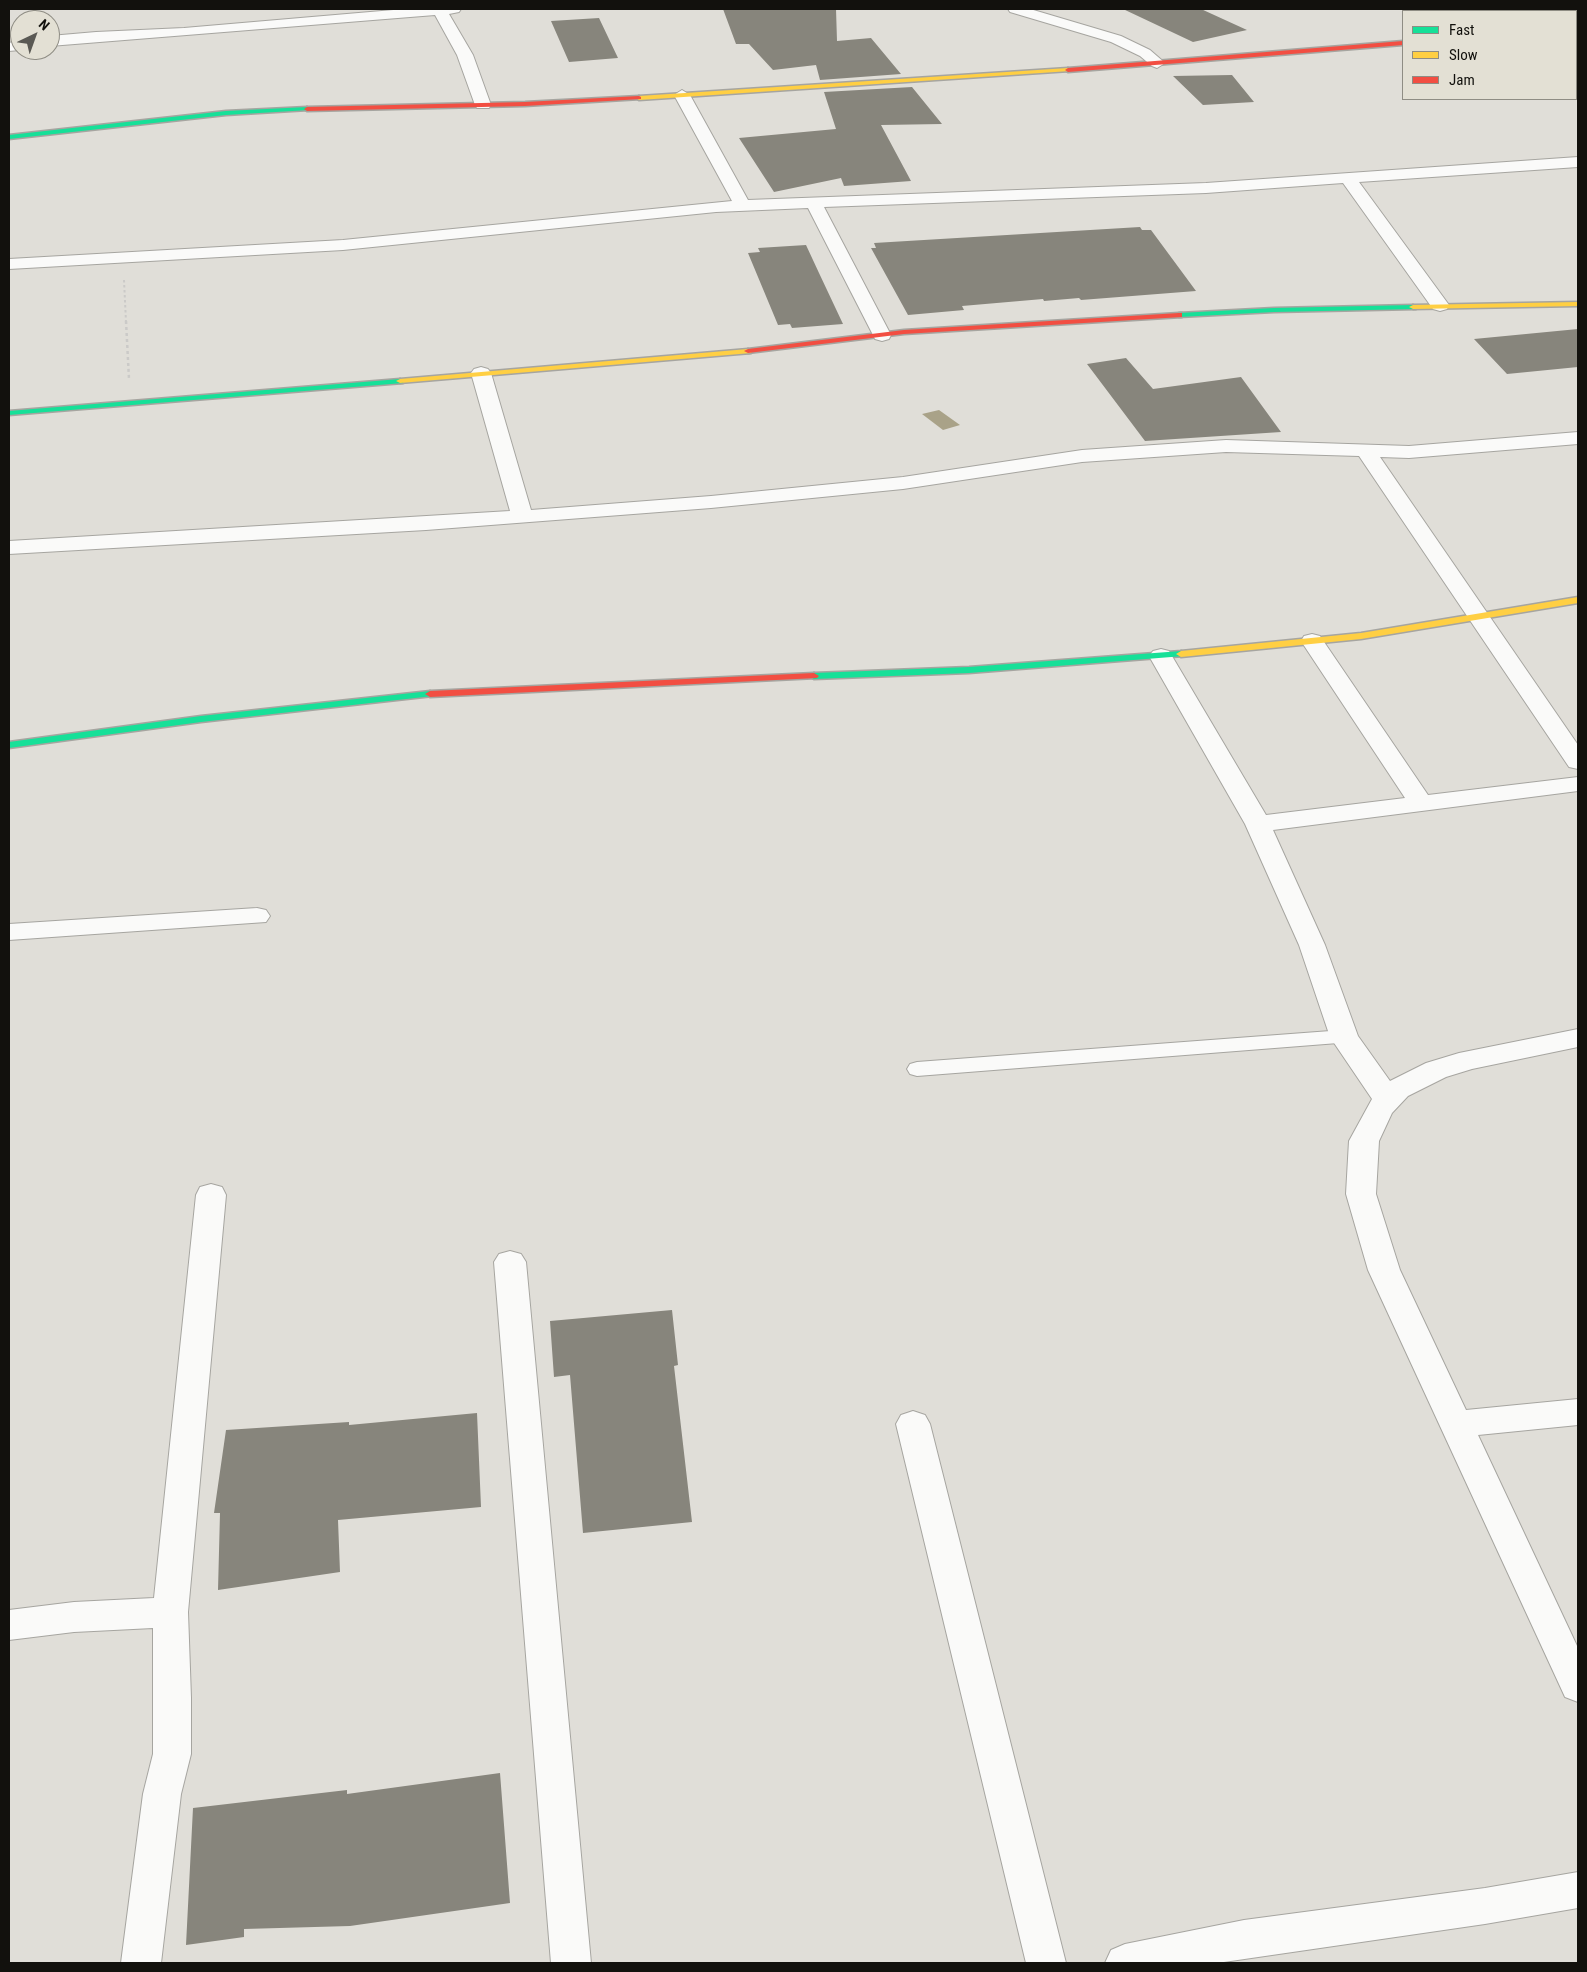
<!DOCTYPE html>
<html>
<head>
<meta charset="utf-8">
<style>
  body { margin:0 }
  #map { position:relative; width:1587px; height:1972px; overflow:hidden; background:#e0ded8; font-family:"Roboto Condensed",sans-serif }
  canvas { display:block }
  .frame { position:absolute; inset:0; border:10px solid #12110d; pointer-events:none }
  .legend { position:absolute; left:1402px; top:10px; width:175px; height:90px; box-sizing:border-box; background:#e3e0d4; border:1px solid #8f8d84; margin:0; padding:6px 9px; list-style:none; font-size:15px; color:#12110d }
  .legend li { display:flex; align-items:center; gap:10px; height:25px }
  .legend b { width:25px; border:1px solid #8f8d84 }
  .north { position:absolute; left:10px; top:10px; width:50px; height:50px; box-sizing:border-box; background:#e3e0d4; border:1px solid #8f8d84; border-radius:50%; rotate:42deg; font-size:14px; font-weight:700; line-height:20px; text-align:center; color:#12110d }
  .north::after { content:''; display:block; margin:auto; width:18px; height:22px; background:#5a5954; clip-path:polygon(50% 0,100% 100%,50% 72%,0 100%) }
</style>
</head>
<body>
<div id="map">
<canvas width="1587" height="1972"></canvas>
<div class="frame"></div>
<ul class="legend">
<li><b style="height:6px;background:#16e098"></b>Fast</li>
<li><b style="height:6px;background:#ffcf43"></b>Slow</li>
<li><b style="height:6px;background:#f24e42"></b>Jam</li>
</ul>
<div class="north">N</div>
</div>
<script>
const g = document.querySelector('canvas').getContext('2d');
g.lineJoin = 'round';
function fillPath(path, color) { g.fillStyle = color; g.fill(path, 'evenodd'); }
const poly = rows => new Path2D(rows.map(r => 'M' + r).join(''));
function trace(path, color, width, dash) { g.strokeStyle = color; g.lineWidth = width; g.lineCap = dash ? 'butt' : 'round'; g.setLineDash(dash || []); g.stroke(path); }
fillPath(poly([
  [939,410,960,425,943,430,922,414]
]), '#a9a288');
fillPath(poly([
  [723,9,836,9,837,41,871,38,901,74,820,80,816,65,773,70,749,44,736,44],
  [1123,9,1201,9,1247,30,1193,42],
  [599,18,618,58,569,62,551,21],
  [1232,75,1254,102,1203,105,1173,76],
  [912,87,942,124,881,125,911,181,844,186,841,178,774,192,739,138,836,129,824,92],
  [1140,227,1142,230,1151,230,1196,291,1081,300,1079,298,1044,301,1043,299,962,306,964,310,908,315,871,248,876,248,874,243],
  [806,245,819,273,843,324,792,328,790,324,778,325,748,253,760,252,758,248],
  [1578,329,1578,367,1507,374,1474,339],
  [1126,358,1153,389,1241,377,1281,432,1145,441,1087,364],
  [672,1310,678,1365,674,1366,692,1522,583,1533,570,1375,554,1377,550,1321],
  [477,1413,481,1507,338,1520,340,1572,218,1590,220,1513,214,1513,226,1430,349,1422,349,1425],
  [500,1773,510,1903,350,1926,244,1929,244,1937,186,1945,193,1808,347,1790,347,1794]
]), '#87857c');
const lane = poly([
  [1344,1030,1351,1032,1354,1037,1351,1042,917,1076,910,1074,907,1069,910,1064,917,1062,1344,1030]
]);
const street = poly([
  [405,9,461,9,459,12,449,14,473,55,491,105,489,108,477,108,475,105,457,55,435,15,50,46,50,36,96,32,184,28,405,9],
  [1008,9,1030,9,1121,36,1150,50,1165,63,1157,68,1152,66,1140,56,1111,42,1010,12,1008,9],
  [1424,9,1445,9,1446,11,1425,11,1424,9],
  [20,40,20,50,9,51,9,43,20,40],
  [1576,43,1578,44,1578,54,1576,53,1576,43],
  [682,90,690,95,748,200,1206,183,1578,157,1578,167,1359,182,1449,305,1447,309,1440,311,1433,309,1343,183,1206,193,824,207,891,335,889,339,882,341,875,339,873,335,808,208,716,212,343,250,9,269,9,259,343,240,732,201,674,95,682,90],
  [481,367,488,369,491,373,531,510,711,496,903,477,1082,450,1226,440,1409,446,1578,432,1578,444,1409,458,1380,457,1578,745,1578,769,1569,767,1359,456,1226,452,1082,462,903,489,711,508,426,530,9,554,9,541,510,511,471,373,474,369,481,367],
  [1312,634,1320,636,1428,795,1578,777,1578,791,1273,830,1325,945,1358,1036,1390,1081,1426,1063,1459,1053,1578,1029,1578,1047,1472,1069,1446,1077,1408,1096,1392,1113,1379,1141,1376,1194,1400,1270,1466,1410,1578,1399,1578,1425,1478,1435,1578,1648,1578,1702,1565,1697,1368,1270,1346,1194,1349,1141,1372,1099,1330,1037,1299,945,1245,824,1149,656,1153,651,1161,649,1169,651,1266,815,1405,798,1301,641,1304,636,1312,634],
  [257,908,266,910,270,916,266,922,9,940,9,924,257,908],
  [211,1184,222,1187,226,1195,188,1612,191,1698,191,1754,181,1794,161,1963,121,1963,143,1794,153,1754,153,1628,74,1632,9,1640,9,1610,74,1602,154,1598,196,1195,200,1187,211,1184],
  [510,1251,521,1254,526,1262,591,1963,551,1963,494,1262,499,1254,510,1251],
  [913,1411,925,1415,930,1424,1066,1963,1026,1963,896,1424,901,1415,913,1411],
  [1578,1872,1578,1908,1485,1924,1217,1963,1105,1963,1111,1950,1125,1944,1244,1920,1485,1888,1578,1872]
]);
const fast = poly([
  [307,107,310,109,309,110,226,115,9,139,9,135,226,111,307,107],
  [1413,305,1417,307,1416,309,1274,312,1179,317,1175,315,1179,313,1274,308,1413,305],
  [400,379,404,381,403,383,9,415,9,411,400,379],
  [1181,651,1184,652,1184,656,969,673,814,679,809,676,814,673,969,667,1181,651],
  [430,691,435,694,433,696,201,722,9,748,9,742,201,716,430,691]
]);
const slow = poly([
  [1068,68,1070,69,1070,71,639,100,636,98,639,96,1068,68],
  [1578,302,1578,306,1413,309,1409,307,1413,305,1578,302],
  [748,349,752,351,751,353,400,383,396,381,400,379,748,349],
  [1578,597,1578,603,1361,639,1181,657,1176,654,1181,651,1361,633,1578,597]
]);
const jam = poly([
  [1403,41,1403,45,1068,72,1065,70,1068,68,1403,41],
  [639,96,641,97,641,99,525,106,307,111,304,109,307,107,525,102,639,96],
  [1179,313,1182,313,1182,317,904,334,748,353,744,351,748,349,904,330,1179,313],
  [814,673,819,676,817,678,430,697,425,694,430,691,814,673]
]);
trace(lane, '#a6a5a0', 2);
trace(street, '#a6a5a0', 2);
trace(fast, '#a6a5a0', 3);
trace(slow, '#a6a5a0', 3);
trace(jam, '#a6a5a0', 3);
trace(poly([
  [124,280,126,322]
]), '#cbcac8', 2, [2.5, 2.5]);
trace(poly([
  [126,321,129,379]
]), '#cbcac8', 2.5, [3, 3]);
fillPath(lane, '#fafaf9');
fillPath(street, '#fafaf9');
fillPath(fast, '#16e098');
fillPath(slow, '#ffcf43');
fillPath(jam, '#f24e42');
</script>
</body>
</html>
